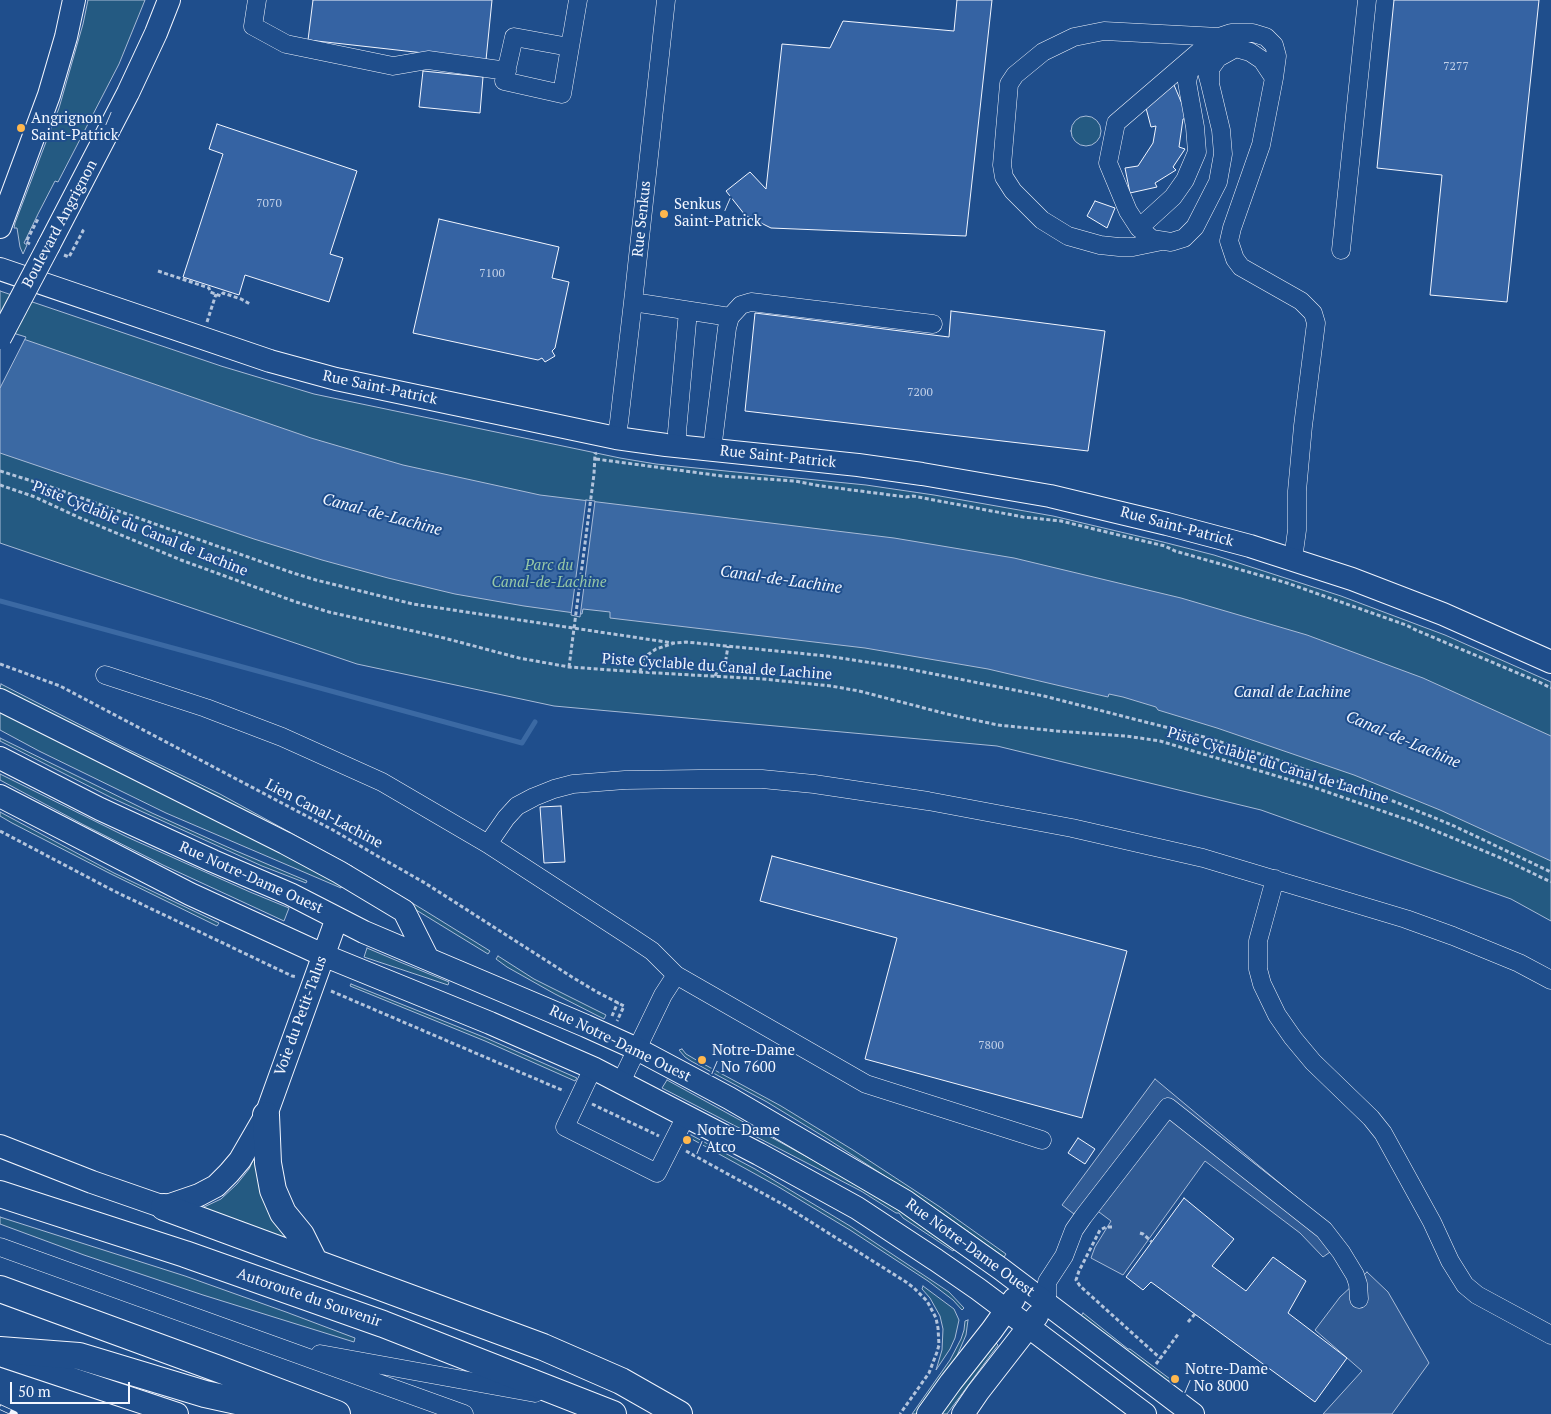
<!DOCTYPE html>
<html>
<head>
<meta charset="utf-8">
<style>
  body { margin:0 }
  #map { position:relative; width:1551px; height:1414px; overflow:hidden; background:#1f4e8c; font-family:"PT Serif",serif }
  canvas { display:block }
  .scale { position:absolute; left:10px; top:1382px; width:120px; height:22px; box-sizing:border-box; border:2px solid #f2f6ff; border-top:0; padding-left:6px; font-size:15px; line-height:18px; white-space:nowrap; color:#f2f6ff; -webkit-text-stroke:4px #1f4e8c; paint-order:stroke }
</style>
</head>
<body>
<div id="map">
<canvas width="1551" height="1414"></canvas>
<div class="scale">50 m</div>
</div>
<script>
const g = document.querySelector('canvas').getContext('2d');
g.lineJoin = 'round';
function fillPath(path, color) { g.fillStyle = color; g.fill(path, 'evenodd'); }
const poly = rows => new Path2D(rows.map(r => 'M' + r).join(''));
function trace(path, color, width, dash) { g.strokeStyle = color; g.lineWidth = width; g.lineCap = dash ? 'butt' : 'round'; g.setLineDash(dash || []); g.stroke(path); }
function write(font, color, halo, rows, align = 'center') {
  g.font = font + ' "PT Serif",serif'; g.lineWidth = 4; g.setLineDash([]); g.textBaseline = 'middle'; g.strokeStyle = halo; g.fillStyle = color; for (const [text, x, y, turn = 0] of rows) {
    g.save(); g.translate(x, y); g.rotate((+turn || 0) * Math.PI / 180); g.textAlign = isNaN(turn) ? turn : align; if (halo) g.strokeText(text, 0, 0); g.fillText(text, 0, 0); g.restore();
  }
}
const green = poly([
  [88,0,145,0,119,64,58,182,55,181,38,214,24,243,27,245,23,254,20,247,17,228,14,228,15,223,59,108,83,24,88,0],
  '1071 131a15 15 0 1 1 30 0a15 15 0 1 1-30 0Z',
  [0,291,221,366,314,394,620,458,656,464,866,485,934,495,1053,516,1163,542,1214,555,1341,596,1445,635,1551,682,1551,921,1511,899,1261,810,997,746,554,706,357,664,0,543,0,291],
  [1,684,123,747,220,794,353,867,40,709,0,688,1,684],
  [0,711,342,884,341,888,166,813,39,751,0,730,0,711],
  [0,738,152,813,234,850,307,881,306,883,262,866,112,798,0,741,0,738],
  [0,774,127,837,250,892,289,908,284,921,163,865,84,825,0,780,0,774],
  [0,812,114,873,219,923,217,926,109,873,12,823,0,816,0,812],
  [361,872,427,912,490,951,488,954,359,875,361,872],
  [367,948,400,962,449,982,448,985,364,957,367,948],
  [498,956,534,979,606,1015,604,1019,555,994,507,967,496,959,498,956],
  [351,984,486,1038,577,1078,575,1081,485,1041,350,986,351,984],
  [682,1049,686,1054,698,1061,781,1106,853,1150,940,1207,1006,1254,1004,1257,942,1213,826,1138,767,1102,691,1061,685,1057,679,1050,682,1049],
  [667,1080,880,1197,956,1247,953,1251,903,1218,899,1213,896,1213,861,1191,662,1088,667,1080],
  [691,1135,755,1169,850,1226,949,1292,964,1308,962,1310,953,1300,928,1281,850,1230,777,1186,690,1138,691,1135],
  [256,1154,290,1240,204,1209,204,1207,221,1199,237,1184,249,1169,256,1154],
  [0,1217,185,1276,286,1312,355,1338,354,1342,203,1295,84,1255,0,1224,0,1217],
  [923,1286,954,1309,959,1320,955,1338,950,1349,936,1370,942,1350,943,1329,940,1316,930,1298,922,1289,923,1286],
  [1083,1313,1128,1349,1130,1349,1170,1379,1168,1382,1081,1316,1083,1313],
  [968,1320,966,1335,956,1358,916,1414,912,1414,950,1360,961,1339,964,1330,965,1321,968,1320],
  [995,1342,998,1345,947,1414,941,1414,949,1401,995,1342]
]);
fillPath(green, '#245a82');
trace(green, '#a8bbd7', 1);
const parking = poly([
  [1155,1079,1306,1205,1343,1243,1323,1257,1300,1233,1205,1161,1123,1275,1091,1258,1095,1247,1111,1221,1095,1209,1086,1223,1062,1205,1155,1079],
  [1367,1272,1388,1292,1429,1363,1392,1414,1323,1414,1362,1371,1315,1330,1340,1297,1367,1272]
]);
fillPath(parking, '#305b95');
trace(parking, '#a8bbd7', 1);
const water = poly([
  [0,331,311,438,403,465,540,495,894,538,1014,558,1181,598,1307,635,1423,678,1551,736,1551,861,1440,810,1354,775,1217,728,1158,710,1156,707,1123,697,1109,694,1108,697,988,669,865,648,610,618,610,612,583,609,582,614,524,606,455,594,388,578,322,560,254,539,0,453,0,331]
]);
fillPath(water, '#3b69a3');
trace(water, '#a8bbd7', 1);
const pier = poly([
  [0,329,26,337,0,388,0,329],
  [586,500,595,501,580,617,571,615,586,500]
]);
fillPath(pier, '#1f4e8c');
trace(pier, '#a8bbd7', 1);
trace(poly([
  [0,601,522,743,535,722]
]), '#3b69a3', 5);
const building = poly([
  [313,0,492,0,486,60,308,40,313,0],
  [957,0,992,0,966,236,771,228,745,215,726,191,750,172,766,189,782,44,830,48,843,21,954,31,957,0],
  [1394,0,1539,0,1507,302,1430,295,1442,175,1377,168,1394,0],
  [423,71,483,77,480,113,419,107,423,71],
  [1174,85,1188,118,1183,119,1179,147,1185,149,1173,167,1176,170,1155,183,1157,187,1130,193,1125,168,1138,166,1153,143,1156,126,1151,127,1146,108,1174,85],
  [217,124,357,171,330,254,343,258,329,302,245,275,239,295,183,277,223,154,209,149,217,124],
  [1095,201,1115,208,1107,228,1087,216,1095,201],
  [439,219,559,247,552,278,569,282,555,348,552,351,555,356,545,362,542,358,538,360,413,333,439,219],
  [951,311,1105,331,1088,451,745,411,755,313,949,337,951,311],
  [561,806,565,862,544,863,540,807,561,806],
  [772,856,1127,951,1082,1118,865,1059,897,938,760,901,772,856],
  [1078,1138,1095,1149,1085,1164,1068,1153,1078,1138],
  [1184,1198,1234,1239,1212,1266,1246,1291,1273,1257,1306,1281,1288,1313,1347,1358,1315,1402,1151,1282,1143,1290,1126,1277,1184,1198]
]);
fillPath(building, '#3563a3');
trace(building, '#f2f6ff', 1);
const minor = poly([
  [257,0,253,26,286,44,393,66,428,60,507,71],
  [569,47,514,37,504,81,562,94,578,0],
  [1224,50,1236,48,1250,52,1262,60,1274,78],
  [1210,84,1201,50,1189,73,1187,82,1195,127,1197,152,1185,180,1173,197,1139,228,1152,239,1171,242,1184,238,1195,227,1218,182,1223,154,1221,130,1210,84,1210,69,1218,58,1236,48],
  [1139,228,1128,211,1108,163,1116,123,1201,50,1219,37,1231,33,1253,33,1266,37,1274,45,1277,56,1274,78,1261,145,1232,228,1229,241,1235,259,1241,267,1301,301,1313,313,1316,323,1303,426,1297,491,1297,530,1293,559],
  [1162,241,1133,247,1119,247,1100,245,1068,236,1042,220,1013,191,1004,177,1002,165,1009,84,1015,75,1043,52,1074,37,1104,31,1219,37],
  [1341,250,1367,0],
  [633,302,730,317],
  [616,438,619,422,634,293,666,0],
  [678,446,677,432,688,311],
  [712,450,727,328,730,317,741,305,751,302,933,324],
  [105,675,206,708,282,737,382,782,488,844,631,937,652,951,676,975],
  [488,844,506,818,517,806,534,797,554,789,573,784,625,780,699,779,762,779,814,784,928,801,1072,828,1203,858,1406,919,1453,936,1519,963,1551,980],
  [1275,879,1264,919,1258,941,1258,969,1262,984,1277,1015,1293,1038,1313,1062,1371,1118,1383,1133,1432,1222,1450,1261,1465,1285,1477,1295,1551,1335],
  [593,1068,565,1127,657,1173,686,1116],
  [621,1082,663,995,676,975,866,1084,1042,1140],
  [0,1247,464,1414],
  [1047,1303,1047,1282,1064,1256,1074,1230,1083,1217,1168,1107,1324,1230,1341,1252,1355,1275,1358,1284,1359,1299],
  [320,1354,535,1393]
]);
const major = poly([
  [0,227,49,95,66,37,74,0],
  [49,245,128,93,156,33,169,0],
  [0,269,270,361,336,379,616,438,666,445,858,465,922,474,1050,496,1167,524,1250,546,1352,579,1443,614,1551,662],
  [0,700,285,843,339,872,404,911,428,959],
  [0,758,100,809,213,861,290,894,364,932,586,1026,637,1049,729,1098,905,1201,1001,1269,1193,1414],
  [0,796,190,894,323,955,490,1023,593,1068,759,1154,857,1208,936,1260,978,1289,1145,1414],
  [0,1146,92,1182,164,1207,199,1195,216,1186,229,1173,240,1160,266,1115,337,918],
  [3,1356,177,1414],
  [928,1414,951,1382,992,1330,1014,1299],
  [963,1414,978,1392,1037,1316]
]);
const highway = poly([
  [266,1115,268,1163,273,1190,283,1213,301,1235,315,1263],
  [0,1194,185,1254,383,1324,613,1414],
  [164,1207,543,1347,621,1381,679,1414],
  [0,1289,216,1368,337,1414],
  [0,1350,79,1356,205,1394,295,1414]
]);
trace(minor, '#f2f6ff', 19);
trace(major, '#f2f6ff', 24);
trace(highway, '#f2f6ff', 28);
trace(poly([
  [30,244,26,242,39,217],
  [64,255,69,257,83,231,80,229],
  [158,271,209,288,210,292,221,296,223,293,241,299,250,304],
  [207,322,216,294],
  [596,459,722,476,795,481,821,486,906,497,913,496,1023,517,1061,521,1131,538,1165,546,1175,551,1287,583,1406,625,1418,631,1539,682,1551,688],
  [0,471,48,486,293,573,316,580,413,604,673,643],
  [0,485,35,497,78,517,181,560,296,602,329,612,444,638,519,658,569,667,640,672,763,679,831,686,859,691,947,714,998,725,1057,731,1126,736,1160,741,1310,786,1414,822,1501,858,1551,882],
  [0,664,60,686,333,830,374,854,425,883,572,977,597,992,624,1006,617,1021],
  [569,667,594,474,595,454,597,453],
  [640,672,643,660,646,656,656,649,674,643,686,642,827,656,899,667,1044,696,1204,737,1267,756,1393,801,1452,825,1551,872],
  [715,676,718,670,725,665,728,646],
  [0,831,114,891,292,976,297,977],
  [331,991,564,1091],
  [612,1016,618,1002],
  [592,1104,659,1136],
  [686,1151,784,1205,906,1282,914,1288,927,1301,936,1318,938,1328,939,1345,937,1352,929,1373,900,1414],
  [1112,1227,1106,1227,1100,1230,1079,1271,1076,1280,1080,1286,1160,1358],
  [1140,1233,1143,1234,1152,1242],
  [1188,1322,1195,1314],
  [1156,1364,1179,1333]
]), '#b3c4dc', 3, [4, 2.5]);
trace(minor, '#1f4e8c', 18);
trace(major, '#1f4e8c', 22);
trace(highway, '#1f4e8c', 26);
const rail = poly([
  [0,1407,15,1414]
]);
trace(rail, '#f2f6ff', 5.5);
trace(rail, '#1f4e8c', 4, [11]);
const majorBridge = poly([
  [0,338,49,245]
]);
trace(majorBridge, '#f2f6ff', 24, []);
trace(majorBridge, '#1f4e8c', 22);
for (const [x, y, r, color] of [
  [21,128,5,"#ffb74d"],
  [664,214,5,"#ffb74d"],
  [702,1060,5,"#ffb74d"],
  [687,1140,5,"#ffb74d"],
  [1175,1379,5,"#ffb74d"]
]) { const dot = new Path2D(); dot.arc(x, y, r, 0, 2 * Math.PI); g.fillStyle = color; g.fill(dot); trace(dot, '#1f4e8c', 2); }
write('12px', '#c3d1e8', null, [
  ["7277",1456,67],
  ["7070",269,204],
  ["7100",492,274],
  ["7200",920,393],
  ["7800",991,1046]
]);
write('15px', '#f2f6ff', '#1f4e8c', [
  ["Angrignon /",31,119],
  ["Saint-Patrick",31,136],
  ["Senkus /",674,205],
  ["Saint-Patrick",674,222],
  ["Notre-Dame",712,1051],
  ["/ No 7600",712,1068],
  ["Notre-Dame",697,1131],
  ["/ Atco",697,1148],
  ["Notre-Dame",1185,1370],
  ["/ No 8000",1185,1387]
], 'left');
write('15px', '#f2f6ff', '#1f4e8c', [
  ["Rue Senkus",642,219,-84],
  ["Boulevard Angrignon",60,224,-62],
  ["Rue Saint-Patrick",380,388,12],
  ["Rue Saint-Patrick",778,457,6],
  ["Rue Saint-Patrick",1177,527,15],
  ["Piste Cyclable du Canal de Lachine",140,529,22],
  ["Piste Cyclable du Canal de Lachine",717,667,4],
  ["Piste Cyclable du Canal de Lachine",1278,766,17],
  ["Lien Canal-Lachine",324,814,28],
  ["Rue Notre-Dame Ouest",251,878,24],
  ["Voie du Petit-Talus",301,1016,-70],
  ["Rue Notre-Dame Ouest",620,1044,26],
  ["Rue Notre-Dame Ouest",970,1248,36],
  ["Autoroute du Souvenir",309,1298,19]
]);
write('italic 15px', '#97c8a6', '#1f4e8c', [
  ["Parc du",549,566],
  ["Canal-de-Lachine",549,583]
]);
write('italic 16px', '#f2f6ff', '#1f4e8c', [
  ["Canal-de-Lachine",382,515,15],
  ["Canal-de-Lachine",781,580,8],
  ["Canal de Lachine",1292,692],
  ["Canal-de-Lachine",1403,740,23]
]);
</script>
</body>
</html>
